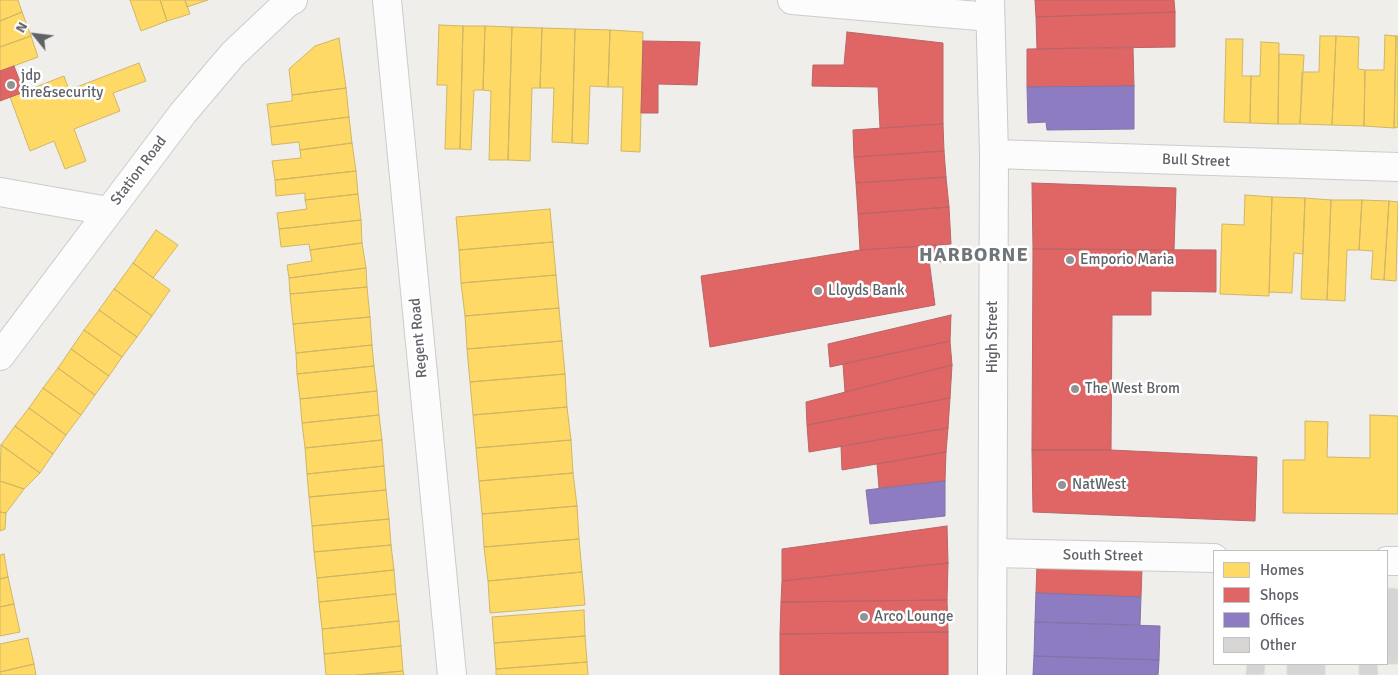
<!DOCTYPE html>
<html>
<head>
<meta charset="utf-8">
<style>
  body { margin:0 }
  #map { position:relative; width:1398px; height:675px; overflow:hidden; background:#efeeea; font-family:Signika,sans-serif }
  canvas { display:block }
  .legend { position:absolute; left:1213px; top:550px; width:175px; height:115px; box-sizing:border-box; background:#fff; border:1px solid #bfc1c3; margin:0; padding:6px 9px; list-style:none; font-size:15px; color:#5f6368 }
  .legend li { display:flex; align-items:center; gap:10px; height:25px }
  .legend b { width:25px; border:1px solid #bfc1c3 }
  .north { position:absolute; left:10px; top:10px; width:50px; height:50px; -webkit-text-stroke:4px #fff; paint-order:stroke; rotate:299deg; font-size:14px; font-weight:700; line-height:20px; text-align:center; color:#5f6368 }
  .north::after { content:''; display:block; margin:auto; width:18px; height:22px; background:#5f6368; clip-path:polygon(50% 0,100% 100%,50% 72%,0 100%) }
</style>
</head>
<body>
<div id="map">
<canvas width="1398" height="675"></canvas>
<ul class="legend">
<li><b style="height:14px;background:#ffd966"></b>Homes</li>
<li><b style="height:14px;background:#e06666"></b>Shops</li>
<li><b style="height:14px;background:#8e7cc3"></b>Offices</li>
<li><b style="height:14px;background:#d6d5d3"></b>Other</li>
</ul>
<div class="north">N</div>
</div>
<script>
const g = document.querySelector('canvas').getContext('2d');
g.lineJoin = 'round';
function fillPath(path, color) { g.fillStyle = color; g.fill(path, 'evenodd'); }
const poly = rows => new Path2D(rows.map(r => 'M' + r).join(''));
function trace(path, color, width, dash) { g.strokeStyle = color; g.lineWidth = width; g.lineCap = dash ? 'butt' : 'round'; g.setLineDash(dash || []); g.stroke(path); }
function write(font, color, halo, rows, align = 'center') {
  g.font = font + ' Signika,sans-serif'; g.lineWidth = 5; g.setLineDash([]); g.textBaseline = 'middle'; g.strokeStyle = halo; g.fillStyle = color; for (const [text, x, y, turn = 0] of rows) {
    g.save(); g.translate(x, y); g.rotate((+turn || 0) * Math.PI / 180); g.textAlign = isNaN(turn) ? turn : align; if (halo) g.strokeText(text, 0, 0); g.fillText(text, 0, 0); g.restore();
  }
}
const homes = poly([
  [0,0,18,0,22,12,0,21,0,0],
  [130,0,160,0,167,21,141,31,130,0],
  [160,0,185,0,190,14,167,21,160,0],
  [185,0,208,0,187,7,185,0],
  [22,12,31,36,0,47,0,21,22,12],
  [439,25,463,26,460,149,445,149,447,85,437,85,439,25],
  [463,26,485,26,483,90,474,90,471,150,460,149,463,26],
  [485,26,512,27,508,160,489,160,491,91,483,90,485,26],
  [512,27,542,28,540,88,532,88,530,161,508,160,512,27],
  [542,28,575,29,572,143,552,142,554,88,540,88,542,28],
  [575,29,610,30,608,87,590,86,588,144,572,143,575,29],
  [610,30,643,32,640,152,621,151,623,87,608,87,610,30],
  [1385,35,1396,36,1394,128,1364,126,1365,70,1384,70,1385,35],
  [31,36,38,57,0,71,0,47,31,36],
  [1320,36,1336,36,1332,125,1300,124,1302,72,1319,72,1320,36],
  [1336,36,1359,37,1358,69,1365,70,1364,126,1332,125,1336,36],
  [1396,36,1398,36,1398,127,1394,128,1396,36],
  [339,38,346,88,292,95,289,69,315,46,339,38],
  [1226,39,1243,39,1242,76,1251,76,1250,123,1224,122,1226,39],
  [1261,42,1279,43,1278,124,1250,123,1251,76,1260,76,1261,42],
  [1279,54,1304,55,1300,124,1278,124,1279,54],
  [139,63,146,81,113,93,120,111,74,129,86,161,65,169,54,141,30,151,10,97,64,76,69,90,139,63],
  [346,88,349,117,270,127,267,104,292,101,292,95,346,88],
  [349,117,352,143,300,150,299,142,272,145,270,127,349,117],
  [352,143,356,171,275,180,272,161,301,158,300,150,352,143],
  [356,171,358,194,305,200,305,193,276,196,275,180,356,171],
  [358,194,361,220,279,229,277,213,307,209,305,200,358,194],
  [1245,195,1272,197,1269,296,1220,294,1222,224,1244,225,1245,195],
  [1272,197,1305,198,1303,254,1294,253,1292,293,1269,292,1272,197],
  [1305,198,1331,200,1327,300,1301,299,1305,198],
  [1331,200,1362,200,1359,250,1347,250,1345,301,1327,300,1331,200],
  [1362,200,1389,201,1384,280,1371,279,1373,251,1359,250,1362,200],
  [1389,201,1398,202,1396,281,1384,280,1389,201],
  [550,209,553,242,459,250,456,217,550,209],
  [361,220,362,243,310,250,309,244,281,247,279,229,361,220],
  [156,230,178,245,153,278,133,263,156,230],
  [553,242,556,275,461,283,459,250,553,242],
  [362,243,366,268,289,278,287,265,312,261,310,250,362,243],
  [133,263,170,290,152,316,114,289,133,263],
  [366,268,367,287,290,294,289,278,366,268],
  [556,275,559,308,465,316,461,283,556,275],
  [367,287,370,317,293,324,290,294,367,287],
  [114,289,152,316,137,337,99,310,114,289],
  [559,308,562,341,467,349,465,316,559,308],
  [99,310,137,337,122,357,84,330,99,310],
  [370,317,372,345,296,353,293,324,370,317],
  [84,330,122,357,109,376,71,349,84,330],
  [562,341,565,374,470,382,467,349,562,341],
  [372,345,374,366,297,374,296,353,372,345],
  [71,349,109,376,95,395,58,368,71,349],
  [374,366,377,391,300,399,297,374,374,366],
  [58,368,95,395,81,415,43,388,58,368],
  [565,374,567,407,473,415,470,382,565,374],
  [43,388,81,415,66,435,29,408,43,388],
  [377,391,379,415,302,423,300,399,377,391],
  [567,407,571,440,476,448,473,415,567,407],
  [29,408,66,435,53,454,15,426,29,408],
  [379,415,382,440,305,448,302,423,379,415],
  [1370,415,1398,416,1398,514,1283,513,1283,460,1305,460,1305,421,1328,422,1327,457,1370,458,1370,415],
  [15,426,53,454,40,473,1,445,15,426],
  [382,440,384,466,307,474,305,448,382,440],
  [571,440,573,473,479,481,476,448,571,440],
  [1,445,40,473,24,489,0,481,1,445],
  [384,466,386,490,309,497,307,474,384,466],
  [573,473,577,506,482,514,479,481,573,473],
  [0,481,24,489,6,513,0,512,0,481],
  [386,490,389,519,312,526,309,497,386,490],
  [577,506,579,539,484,547,482,514,577,506],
  [0,512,6,513,5,529,0,531,0,512],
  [389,519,391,545,314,552,312,526,389,519],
  [579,539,582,572,488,581,484,547,579,539],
  [391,545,394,570,317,578,314,552,391,545],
  [4,554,8,577,0,579,0,555,4,554],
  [394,570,396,594,319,602,317,578,394,570],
  [582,572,585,605,490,613,488,581,582,572],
  [8,577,14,604,0,607,0,579,8,577],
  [396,594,399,621,322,629,319,602,396,594],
  [14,604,20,632,0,636,0,607,14,604],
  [584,610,585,636,494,643,492,617,584,610],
  [399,621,401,646,324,654,322,629,399,621],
  [585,636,587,662,496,669,494,643,585,636],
  [28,638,34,664,0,672,0,644,28,638],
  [401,646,403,671,357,675,326,675,324,654,401,646],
  [587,662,588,675,496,675,496,669,587,662],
  [34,664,36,675,0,675,0,672,34,664],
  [403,671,404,675,357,675,403,671]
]);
fillPath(homes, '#ffd966');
trace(homes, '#cfb667', 1);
const shops = poly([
  [1035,0,1174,0,1175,12,1036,17,1035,0],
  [1175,12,1175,47,1037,49,1036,17,1175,12],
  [847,32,943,43,943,124,880,128,878,87,812,86,813,65,844,65,847,32],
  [643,41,700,42,697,85,658,84,658,113,641,113,643,41],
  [1133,47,1134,86,1027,87,1027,49,1133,47],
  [14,66,24,92,0,101,0,71,14,66],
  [943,124,944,151,854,157,853,130,943,124],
  [944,151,946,177,856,183,854,157,944,151],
  [946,177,949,207,858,214,856,183,946,177],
  [1032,183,1176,188,1174,250,1033,249,1032,183],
  [949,207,951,244,860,250,858,214,949,207],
  [941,245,942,262,929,260,935,305,710,347,701,276,860,250,941,245],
  [1033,249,1216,250,1216,292,1151,291,1151,315,1112,315,1111,450,1032,450,1033,249],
  [951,315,950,341,830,367,828,344,951,315],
  [950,341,952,365,845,392,843,364,950,341],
  [952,365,950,398,807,425,806,402,952,365],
  [950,398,948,428,809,452,807,425,950,398],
  [948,428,946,452,842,470,841,446,948,428],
  [1032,450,1111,450,1257,457,1255,521,1033,512,1032,450],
  [946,452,945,481,879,488,877,464,946,452],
  [947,526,948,563,782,581,782,549,947,526],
  [948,563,947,600,781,602,782,581,948,563],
  [1037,564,1142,568,1141,597,1036,593,1037,564],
  [947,600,948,632,780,634,781,602,947,600],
  [948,632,948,675,780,675,780,634,948,632]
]);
fillPath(shops, '#e06666');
trace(shops, '#b96567', 1);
const offices = poly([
  [1134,86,1134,129,1047,130,1046,122,1028,123,1027,87,1134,86],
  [945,481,945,516,870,524,866,490,945,481],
  [1036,593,1141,597,1140,625,1035,622,1036,593],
  [1035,622,1160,626,1159,660,1034,656,1035,622],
  [1034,656,1159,660,1158,675,1033,675,1034,656]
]);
fillPath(offices, '#8e7cc3');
trace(offices, '#8074a8', 1);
const building = poly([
  [1387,588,1398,589,1398,664,1377,664,1387,664,1387,588],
  [1247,664,1265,664,1264,674,1246,675,1247,664],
  [1287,664,1325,664,1325,675,1287,675,1287,664],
  [1359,664,1377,664,1378,675,1359,675,1359,664]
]);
fillPath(building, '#d6d5d3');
trace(building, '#deddd9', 1);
const street = poly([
  [387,0,452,675],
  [792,0,990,17],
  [994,154,1398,167],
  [0,192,108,211],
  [0,356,183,113,233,54,287,3,293,0],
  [993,553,1214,558],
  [1387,561,1398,561]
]);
const secondary = poly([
  [990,0,994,154,992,675]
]);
trace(street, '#cbcccc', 30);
trace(secondary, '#cacacb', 30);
trace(street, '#fdfcfc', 28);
trace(secondary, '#fdfcfc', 28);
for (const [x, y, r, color] of [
  [11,85,5,"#919496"],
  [1070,260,5,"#919496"],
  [818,291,5,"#919496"],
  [1075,389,5,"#919496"],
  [1062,485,5,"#919496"],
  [864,617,5,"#919496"]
]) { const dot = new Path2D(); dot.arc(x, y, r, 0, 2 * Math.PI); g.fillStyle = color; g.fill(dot); trace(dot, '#fff', 2); }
write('15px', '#5f6368', '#fff', [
  ["jdp",21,76],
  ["fire&security",21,93],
  ["Emporio Maria",1080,260],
  ["Lloyds Bank",828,291],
  ["The West Brom",1085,389],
  ["NatWest",1072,485],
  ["Arco Lounge",874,617]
], 'left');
write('15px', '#5f6368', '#fff', [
  ["Bull Street",1196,161,2],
  ["Station Road",139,171,-53],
  ["High Street",993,337,-90],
  ["Regent Road",419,338,-95],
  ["South Street",1103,556,1]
]);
g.letterSpacing = '1px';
write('bold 20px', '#70757a', '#fff', [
  ["HARBORNE",974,256]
]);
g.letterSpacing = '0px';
</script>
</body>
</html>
